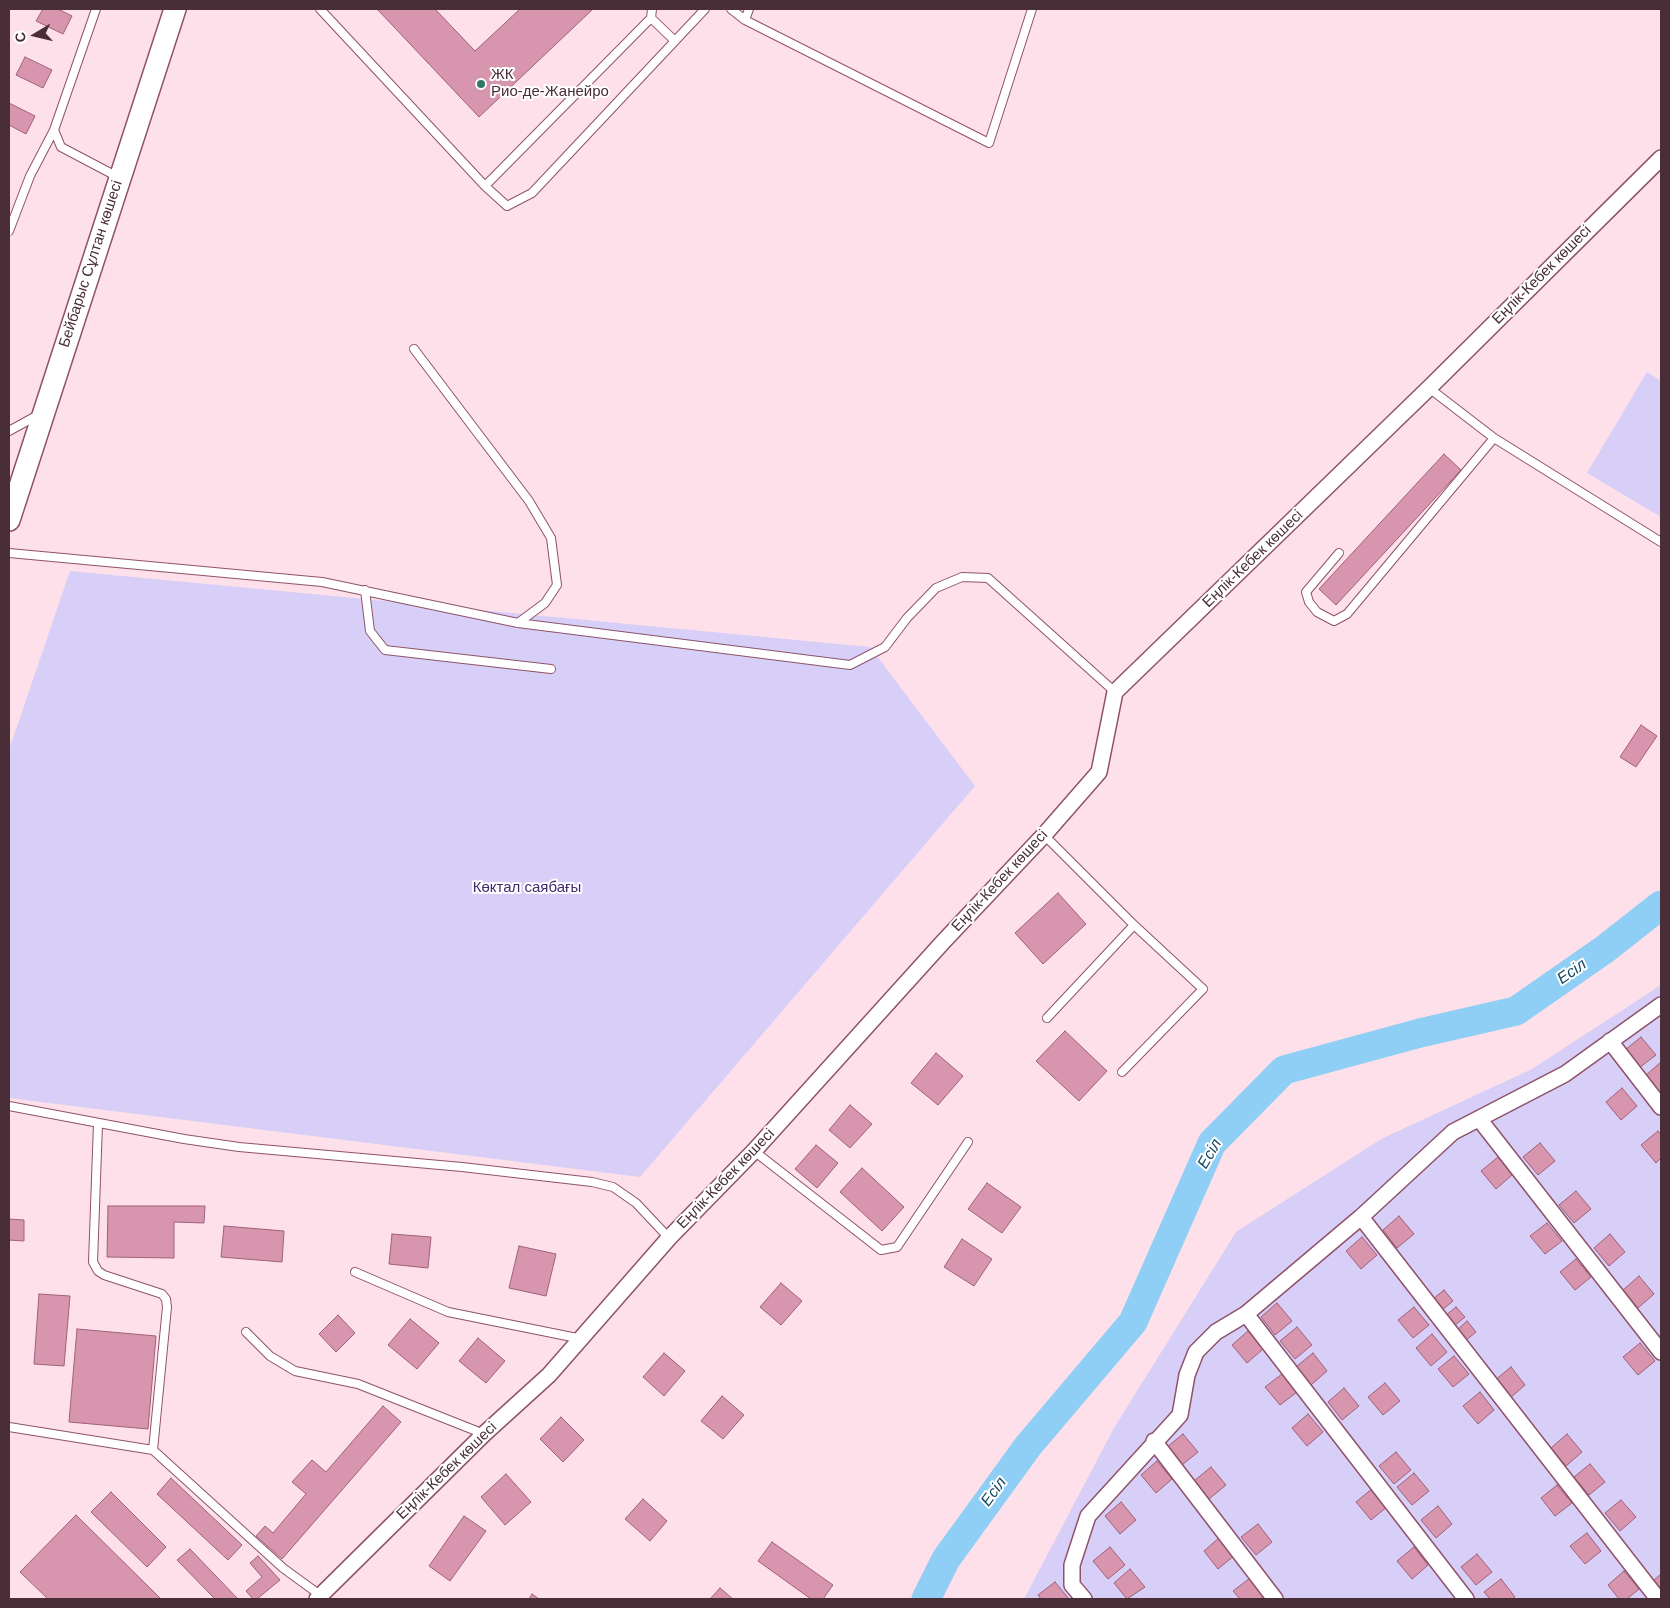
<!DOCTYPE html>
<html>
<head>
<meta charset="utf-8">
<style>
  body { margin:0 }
  #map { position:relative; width:1670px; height:1608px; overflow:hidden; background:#fee0ea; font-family:Helvetica,sans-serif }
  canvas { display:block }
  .frame { position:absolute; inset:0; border:10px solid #492e38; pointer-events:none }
  .north { position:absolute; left:10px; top:10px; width:50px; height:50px; -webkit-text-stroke:4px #fff; paint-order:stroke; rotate:261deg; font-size:14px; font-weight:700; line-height:20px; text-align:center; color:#492e38 }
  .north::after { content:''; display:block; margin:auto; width:18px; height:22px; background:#492e38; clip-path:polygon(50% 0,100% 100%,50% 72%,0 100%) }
</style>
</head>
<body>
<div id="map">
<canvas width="1670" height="1608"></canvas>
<div class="frame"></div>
<div class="north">С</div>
</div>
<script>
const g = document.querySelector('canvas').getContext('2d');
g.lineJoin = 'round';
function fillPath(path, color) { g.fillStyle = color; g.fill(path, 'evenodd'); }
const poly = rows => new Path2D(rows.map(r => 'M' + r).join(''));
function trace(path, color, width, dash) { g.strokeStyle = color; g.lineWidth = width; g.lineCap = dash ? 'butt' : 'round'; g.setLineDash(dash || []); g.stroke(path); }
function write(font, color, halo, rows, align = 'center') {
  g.font = font + ' Helvetica,sans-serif'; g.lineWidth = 4; g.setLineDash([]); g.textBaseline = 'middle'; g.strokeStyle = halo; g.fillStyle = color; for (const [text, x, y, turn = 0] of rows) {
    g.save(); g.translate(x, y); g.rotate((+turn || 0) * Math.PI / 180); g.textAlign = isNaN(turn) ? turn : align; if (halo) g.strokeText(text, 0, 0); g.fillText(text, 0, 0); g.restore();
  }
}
fillPath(poly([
  [1647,372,1661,381,1661,517,1587,473],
  [70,571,870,647,975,786,640,1177,9,1098,9,750],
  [1661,985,1661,1599,1024,1599,1114,1428,1236,1232,1381,1139,1532,1069]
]), '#d7cff7');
trace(poly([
  [926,1599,946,1559,1028,1446,1133,1322,1212,1143,1284,1070,1420,1033,1516,1011,1605,949,1661,905]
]), '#90cff5', 29);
const building = poly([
  [43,9,58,9,72,16,63,34,36,21,43,9],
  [377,9,435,9,475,51,520,9,593,9,479,117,377,9],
  [25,57,52,70,43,88,16,75,25,57],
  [9,103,35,116,26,134,9,125,9,103],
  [1444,454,1461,470,1336,605,1319,589,1444,454],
  [1641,725,1657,736,1636,767,1620,757,1641,725],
  [1058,893,1086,924,1043,964,1015,933,1058,893],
  [1065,1031,1107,1071,1079,1101,1036,1061,1065,1031],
  [1641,1037,1656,1055,1639,1068,1625,1050,1641,1037],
  [936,1053,963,1076,938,1105,911,1083,936,1053],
  [1661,1062,1661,1092,1660,1094,1645,1076,1661,1062],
  [1622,1088,1637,1106,1621,1120,1606,1102,1622,1088],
  [850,1105,872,1124,850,1148,829,1130,850,1105],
  [1658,1131,1661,1135,1661,1158,1656,1163,1641,1145,1658,1131],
  [1540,1143,1555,1161,1538,1175,1523,1157,1540,1143],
  [816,1145,838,1163,817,1188,795,1169,816,1145],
  [1498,1157,1512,1175,1496,1189,1481,1171,1498,1157],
  [862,1168,904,1207,882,1231,840,1192,862,1168],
  [987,1183,1021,1207,1002,1233,968,1209,987,1183],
  [1576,1191,1591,1209,1574,1223,1559,1205,1576,1191],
  [108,1206,205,1206,204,1223,174,1222,174,1258,107,1257,108,1206],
  [1399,1216,1414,1234,1397,1248,1383,1230,1399,1216],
  [9,1219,24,1220,24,1241,9,1240,9,1219],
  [1547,1223,1562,1241,1545,1254,1530,1236,1547,1223],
  [224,1226,284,1231,282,1262,221,1257,224,1226],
  [392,1234,431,1237,428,1268,389,1264,392,1234],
  [1610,1234,1625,1252,1609,1266,1594,1248,1610,1234],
  [1362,1237,1377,1255,1361,1269,1346,1251,1362,1237],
  [962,1239,992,1259,974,1286,944,1267,962,1239],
  [519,1246,556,1254,546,1296,509,1288,519,1246],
  [1576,1259,1591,1277,1575,1290,1560,1272,1576,1259],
  [1639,1276,1654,1294,1638,1308,1623,1290,1639,1276],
  [781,1283,802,1301,781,1325,760,1307,781,1283],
  [1444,1290,1453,1301,1442,1310,1433,1299,1444,1290],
  [39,1294,70,1296,64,1366,34,1364,39,1294],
  [1277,1303,1292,1321,1275,1335,1261,1317,1277,1303],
  [1414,1307,1429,1325,1413,1338,1398,1320,1414,1307],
  [1456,1307,1465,1317,1454,1326,1445,1316,1456,1307],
  [338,1315,355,1333,336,1352,319,1334,338,1315],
  [410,1319,439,1343,417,1369,388,1345,410,1319],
  [1467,1321,1476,1332,1465,1341,1457,1330,1467,1321],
  [1297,1327,1312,1345,1295,1359,1280,1341,1297,1327],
  [77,1329,156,1336,148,1429,69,1422,77,1329],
  [1248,1331,1263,1349,1247,1363,1232,1345,1248,1331],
  [1432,1334,1447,1352,1431,1366,1416,1348,1432,1334],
  [478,1338,505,1361,486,1383,459,1361,478,1338],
  [1640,1343,1655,1361,1638,1375,1623,1357,1640,1343],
  [664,1353,685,1371,664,1396,643,1377,664,1353],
  [1313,1353,1327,1371,1311,1385,1296,1367,1313,1353],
  [1454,1356,1469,1374,1453,1387,1438,1369,1454,1356],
  [1511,1367,1525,1385,1509,1399,1494,1381,1511,1367],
  [1282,1374,1297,1392,1280,1405,1265,1387,1282,1374],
  [1385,1383,1400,1401,1383,1415,1368,1397,1385,1383],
  [1344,1388,1359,1406,1342,1420,1328,1402,1344,1388],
  [1480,1392,1494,1410,1478,1424,1463,1406,1480,1392],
  [722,1396,744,1415,723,1439,701,1421,722,1396],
  [383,1406,401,1422,282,1559,256,1536,265,1526,273,1533,306,1494,292,1482,312,1460,326,1472,383,1406],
  [1308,1414,1323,1432,1307,1446,1292,1428,1308,1414],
  [561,1417,584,1440,563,1462,540,1439,561,1417],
  [1183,1434,1198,1452,1182,1465,1167,1447,1183,1434],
  [1567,1434,1582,1452,1566,1466,1551,1448,1567,1434],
  [1396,1452,1411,1470,1394,1484,1379,1466,1396,1452],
  [1157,1461,1172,1479,1156,1493,1141,1475,1157,1461],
  [1590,1464,1605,1482,1589,1495,1574,1477,1590,1464],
  [1211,1467,1226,1485,1209,1499,1194,1481,1211,1467],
  [1414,1473,1429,1491,1412,1505,1397,1487,1414,1473],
  [506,1474,531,1502,505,1525,481,1497,506,1474],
  [171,1478,242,1545,228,1560,157,1494,171,1478],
  [1557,1485,1572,1503,1555,1516,1541,1498,1557,1485],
  [1373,1488,1388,1506,1371,1520,1356,1502,1373,1488],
  [111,1492,166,1547,147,1567,91,1512,111,1492],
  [643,1499,667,1521,650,1541,625,1519,643,1499],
  [1621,1500,1636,1517,1620,1531,1605,1513,1621,1500],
  [1121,1502,1136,1520,1120,1534,1105,1516,1121,1502],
  [1438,1506,1452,1524,1436,1538,1421,1520,1438,1506],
  [76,1515,161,1599,48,1599,20,1572,76,1515],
  [464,1516,486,1531,450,1581,429,1566,464,1516],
  [1258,1524,1272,1542,1256,1555,1241,1537,1258,1524],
  [1587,1533,1601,1551,1585,1564,1570,1546,1587,1533],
  [1220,1537,1235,1555,1218,1569,1204,1551,1220,1537],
  [772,1542,833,1585,823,1599,811,1599,758,1561,772,1542],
  [1110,1547,1125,1565,1108,1579,1093,1561,1110,1547],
  [1414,1547,1428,1565,1412,1579,1397,1561,1414,1547],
  [190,1549,238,1599,215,1599,177,1560,190,1549],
  [1477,1554,1492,1572,1476,1585,1461,1567,1477,1554],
  [258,1556,280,1580,257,1599,253,1599,246,1591,262,1577,250,1563,258,1556],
  [1130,1569,1145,1587,1127,1599,1114,1583,1130,1569],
  [1624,1571,1639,1589,1627,1599,1619,1599,1608,1585,1624,1571],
  [1661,1574,1661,1589,1654,1580,1661,1574],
  [1250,1578,1264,1596,1260,1599,1240,1599,1233,1591,1250,1578],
  [1501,1579,1515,1597,1512,1599,1490,1599,1484,1592,1501,1579],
  [1055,1582,1069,1599,1041,1599,1038,1595,1055,1582],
  [720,1588,733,1599,710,1599,720,1588],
  [532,1594,539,1599,529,1599,532,1594]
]);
fillPath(building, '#d895ae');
trace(building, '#9f6079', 1);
const lane = poly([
  [96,9,54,130,61,147,118,177],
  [320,9,485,186,651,18,652,9],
  [731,9,745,20,989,143,1032,9],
  [651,18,675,41],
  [745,20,749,9],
  [485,186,507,206,532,193,705,9],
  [9,231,30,176,54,130],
  [414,349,529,501,551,538,557,585,545,603,518,623],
  [1429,388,1494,438,1661,542],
  [9,431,38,415],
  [9,553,322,582,518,623,850,665,885,647,907,618,936,588,962,577,988,578,1115,692],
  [1339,553,1306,592,1309,602,1317,612,1334,621,1347,614,1494,438],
  [365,590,370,631,385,650,551,669],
  [1044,835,1134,925,1203,989,1122,1072],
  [1047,1018,1134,925],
  [9,1106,184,1139,239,1147,462,1167,592,1182,613,1187,636,1203,669,1238],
  [98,1124,93,1262,98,1271,104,1275,162,1294,166,1299,167,1307,153,1450],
  [754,1151,881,1250,897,1247,968,1142],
  [355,1272,448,1312,582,1339],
  [246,1332,270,1356,295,1371,358,1384,484,1434],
  [9,1427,153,1450,283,1568,320,1595]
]);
const street = poly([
  [1610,1041,1661,1107],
  [1480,1120,1661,1352],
  [1361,1217,1658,1599],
  [1246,1314,1466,1599],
  [1154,1441,1275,1599],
  [317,1599,484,1434,549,1375,669,1238,754,1151,943,942,1044,835,1099,772,1115,692,1429,388,1661,158],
  [1084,1599,1072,1585,1072,1565,1088,1516,1180,1415,1187,1375,1196,1352,1216,1332,1246,1314,1361,1217,1453,1132,1565,1074,1661,1005]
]);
const secondary = poly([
  [9,520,175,9]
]);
trace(lane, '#8f526a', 10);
trace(street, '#8f526a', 18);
trace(secondary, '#8f526a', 24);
trace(lane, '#fff', 8);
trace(street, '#fff', 15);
trace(secondary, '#fff', 21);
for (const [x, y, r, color] of [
  [481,84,5,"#357666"]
]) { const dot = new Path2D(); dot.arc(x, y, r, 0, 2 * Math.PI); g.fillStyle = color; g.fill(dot); trace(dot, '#fff', 2); }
write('15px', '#492e38', '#fff', [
  ["ЖК",491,75],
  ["Рио-де-Жанейро",491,92]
], 'left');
write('15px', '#492e38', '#fff', [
  ["Бейбарыс Сұлтан көшесі",91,264,-72],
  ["Еңлік-Кебек көшесі",1542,275,-45],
  ["Еңлік-Кебек көшесі",1253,559,-44],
  ["Еңлік-Кебек көшесі",1000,881,-47],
  ["Еңлік-Кебек көшесі",726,1179,-46],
  ["Еңлік-Кебек көшесі",447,1471,-44]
]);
write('15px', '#422b6f', '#fff', [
  ["Көктал саябағы",527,888]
]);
write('italic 16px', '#154861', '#fff', [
  ["Есіл",1572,972,-35],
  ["Есіл",1210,1154,-60],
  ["Есіл",994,1492,-54]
]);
</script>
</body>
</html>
